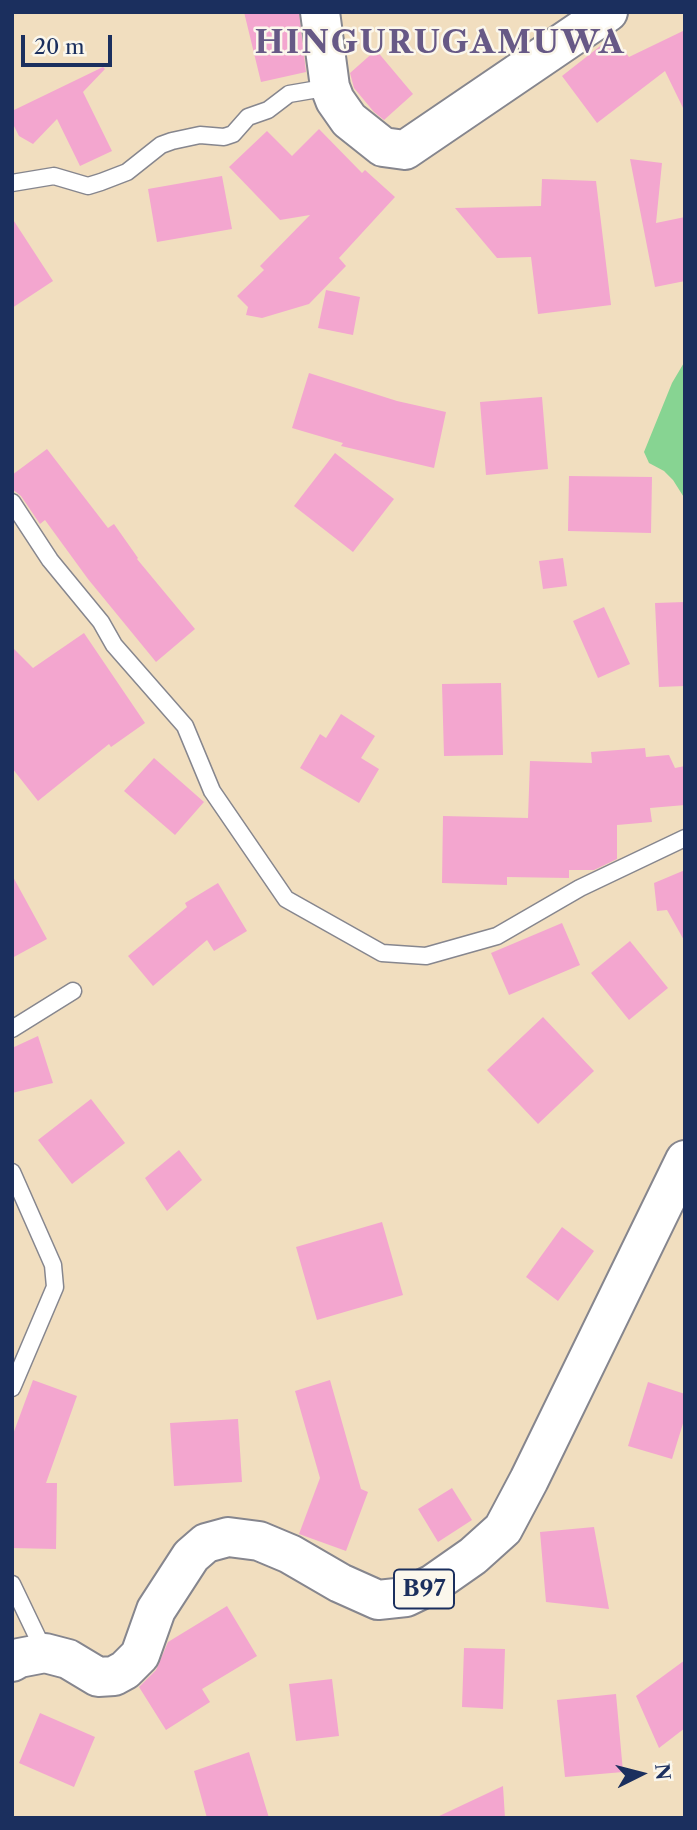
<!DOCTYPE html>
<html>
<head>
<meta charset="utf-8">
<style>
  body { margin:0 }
  #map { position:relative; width:697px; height:1830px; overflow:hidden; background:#f1debf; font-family:"Libre Caslon Text",serif }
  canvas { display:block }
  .frame { position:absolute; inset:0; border:14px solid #1b2f5e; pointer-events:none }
  .north { position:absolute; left:606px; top:1739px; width:70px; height:70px; -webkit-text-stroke:5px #fbf7ec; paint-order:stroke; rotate:84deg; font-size:19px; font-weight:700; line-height:28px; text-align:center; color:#1b2f5e }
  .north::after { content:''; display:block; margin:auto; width:24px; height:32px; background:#1b2f5e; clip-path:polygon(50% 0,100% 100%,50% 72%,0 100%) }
  .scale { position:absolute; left:21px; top:35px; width:91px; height:32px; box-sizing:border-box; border:4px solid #1b2f5e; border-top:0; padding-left:9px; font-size:21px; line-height:24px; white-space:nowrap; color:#1b2f5e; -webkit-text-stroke:5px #fbf7ec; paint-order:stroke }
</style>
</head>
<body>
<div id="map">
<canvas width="697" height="1830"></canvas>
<div class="frame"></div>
<div class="north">N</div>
<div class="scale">20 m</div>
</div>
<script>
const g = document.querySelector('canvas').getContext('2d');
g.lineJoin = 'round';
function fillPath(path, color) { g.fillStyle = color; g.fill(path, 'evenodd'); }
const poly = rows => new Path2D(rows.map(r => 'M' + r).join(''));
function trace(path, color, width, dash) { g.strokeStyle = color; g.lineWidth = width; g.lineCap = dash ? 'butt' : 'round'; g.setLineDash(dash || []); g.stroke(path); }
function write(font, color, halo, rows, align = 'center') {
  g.font = font + ' "Libre Caslon Text",serif'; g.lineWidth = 5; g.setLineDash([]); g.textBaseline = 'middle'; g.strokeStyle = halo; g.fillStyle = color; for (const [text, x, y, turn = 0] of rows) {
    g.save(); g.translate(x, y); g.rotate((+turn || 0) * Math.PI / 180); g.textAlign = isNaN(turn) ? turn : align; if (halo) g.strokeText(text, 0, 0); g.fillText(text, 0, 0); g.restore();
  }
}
fillPath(poly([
  [685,361,685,499,673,480,664,471,649,463,644,452,672,383]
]), '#87d492');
fillPath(poly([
  [244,12,299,12,306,72,261,82],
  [685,30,685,112,665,71,597,123,562,76,613,36,629,57],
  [376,50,413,94,384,120,374,112,354,88,350,73],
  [103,67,105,69,83,92,112,151,80,166,57,119,33,144,19,136,12,122,12,111],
  [319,129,362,173,365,170,395,197,339,258,346,266,309,304,262,318,246,315,248,307,237,296,264,270,260,266,310,215,280,220,229,167,267,131,292,156],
  [630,159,662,163,656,223,685,217,685,281,655,287],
  [222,176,232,229,157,242,148,189],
  [542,179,596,181,611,305,538,314,531,257,497,258,455,208,541,206],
  [12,218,53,281,12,308],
  [326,290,360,297,353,335,318,328],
  [309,373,397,401,446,412,434,468,341,446,343,443,292,428],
  [542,397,548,469,486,475,480,402],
  [47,449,108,528,114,524,138,558,137,559,195,629,156,662,88,579,45,520,40,524,21,496,12,489,12,475],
  [335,453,394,499,353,552,294,506],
  [569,476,652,477,651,533,568,531],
  [563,558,567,586,543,589,539,561],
  [685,602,685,686,659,687,655,603],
  [604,607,630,664,598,678,573,621],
  [84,633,145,723,111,747,109,744,38,801,12,768,12,647,33,668],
  [501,683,503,755,444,756,442,684],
  [341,714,375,736,361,758,379,769,359,803,300,768,320,734,326,738],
  [645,748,646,757,669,755,675,768,685,766,685,805,650,808,652,822,617,825,617,859,594,870,569,870,569,878,507,877,507,885,442,883,443,816,528,818,530,761,592,763,591,752],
  [154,758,204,802,175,835,124,791],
  [685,870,685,942,667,910,657,911,654,883],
  [12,875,47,939,12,958],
  [218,883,247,931,214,951,207,940,153,986,128,956,187,907,185,903],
  [562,923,580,965,509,995,491,953],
  [630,941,668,988,629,1020,591,973],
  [543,1017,594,1071,538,1124,487,1070],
  [38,1036,53,1083,12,1093,12,1048],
  [91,1099,125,1143,72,1184,38,1140],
  [179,1150,202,1180,167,1211,145,1178],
  [382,1222,403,1295,317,1320,296,1247],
  [562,1227,594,1251,558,1301,526,1277],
  [33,1380,77,1396,46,1483,57,1483,56,1549,12,1548,12,1437],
  [330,1380,361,1489,368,1492,346,1551,299,1534,320,1478,295,1391],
  [648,1382,685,1394,685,1417,672,1459,628,1446],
  [238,1419,242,1482,174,1486,170,1423],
  [452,1488,472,1520,438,1542,418,1509],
  [594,1527,609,1609,546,1602,540,1532],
  [227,1606,257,1656,202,1689,210,1702,166,1730,139,1687,156,1670,168,1642],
  [464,1648,505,1649,503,1709,462,1707],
  [685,1660,685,1728,659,1748,636,1696],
  [332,1679,339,1736,296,1741,289,1684],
  [616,1694,623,1772,565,1777,557,1700],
  [40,1713,95,1737,74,1787,19,1763],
  [249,1752,269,1818,207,1818,194,1771],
  [503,1786,505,1818,435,1818]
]), '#f3a6cf');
const service = poly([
  [12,183,54,176,88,186,101,182,127,172,161,145,172,141,200,135,224,137,233,134,248,117,268,110,289,94,330,87],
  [12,502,50,560,101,622,114,645,185,726,212,791,286,899,382,953,426,956,497,936,580,888,685,838],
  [12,1029,73,991],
  [12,1172,53,1265,55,1287,12,1388],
  [12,1584,45,1653]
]);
const tertiary = poly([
  [320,12,330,87,335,100,349,120,383,147,405,150,608,12]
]);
const primary = poly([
  [12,1662,19,1658,45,1653,68,1659,98,1677,114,1676,125,1670,140,1655,156,1610,191,1556,206,1543,228,1537,259,1541,290,1554,340,1583,378,1600,406,1597,433,1584,473,1556,503,1529,529,1480,685,1160]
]);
trace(service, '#86868e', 19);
trace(tertiary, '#86868e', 42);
trace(primary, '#86868e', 42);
trace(service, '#fff', 16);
trace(tertiary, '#fff', 38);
trace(primary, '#fff', 38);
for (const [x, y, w] of [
  [424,1589,60]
]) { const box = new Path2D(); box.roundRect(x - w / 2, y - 19.5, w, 39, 5); g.fillStyle = '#fbf7ec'; g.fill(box); trace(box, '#1b2f5e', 2); }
write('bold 23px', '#1b2f5e', null, [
  ["B97",424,1589]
]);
g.letterSpacing = '2px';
write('bold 32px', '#675986', '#fbf7ec', [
  ["HINGURUGAMUWA",440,44]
]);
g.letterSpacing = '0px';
</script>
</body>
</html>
